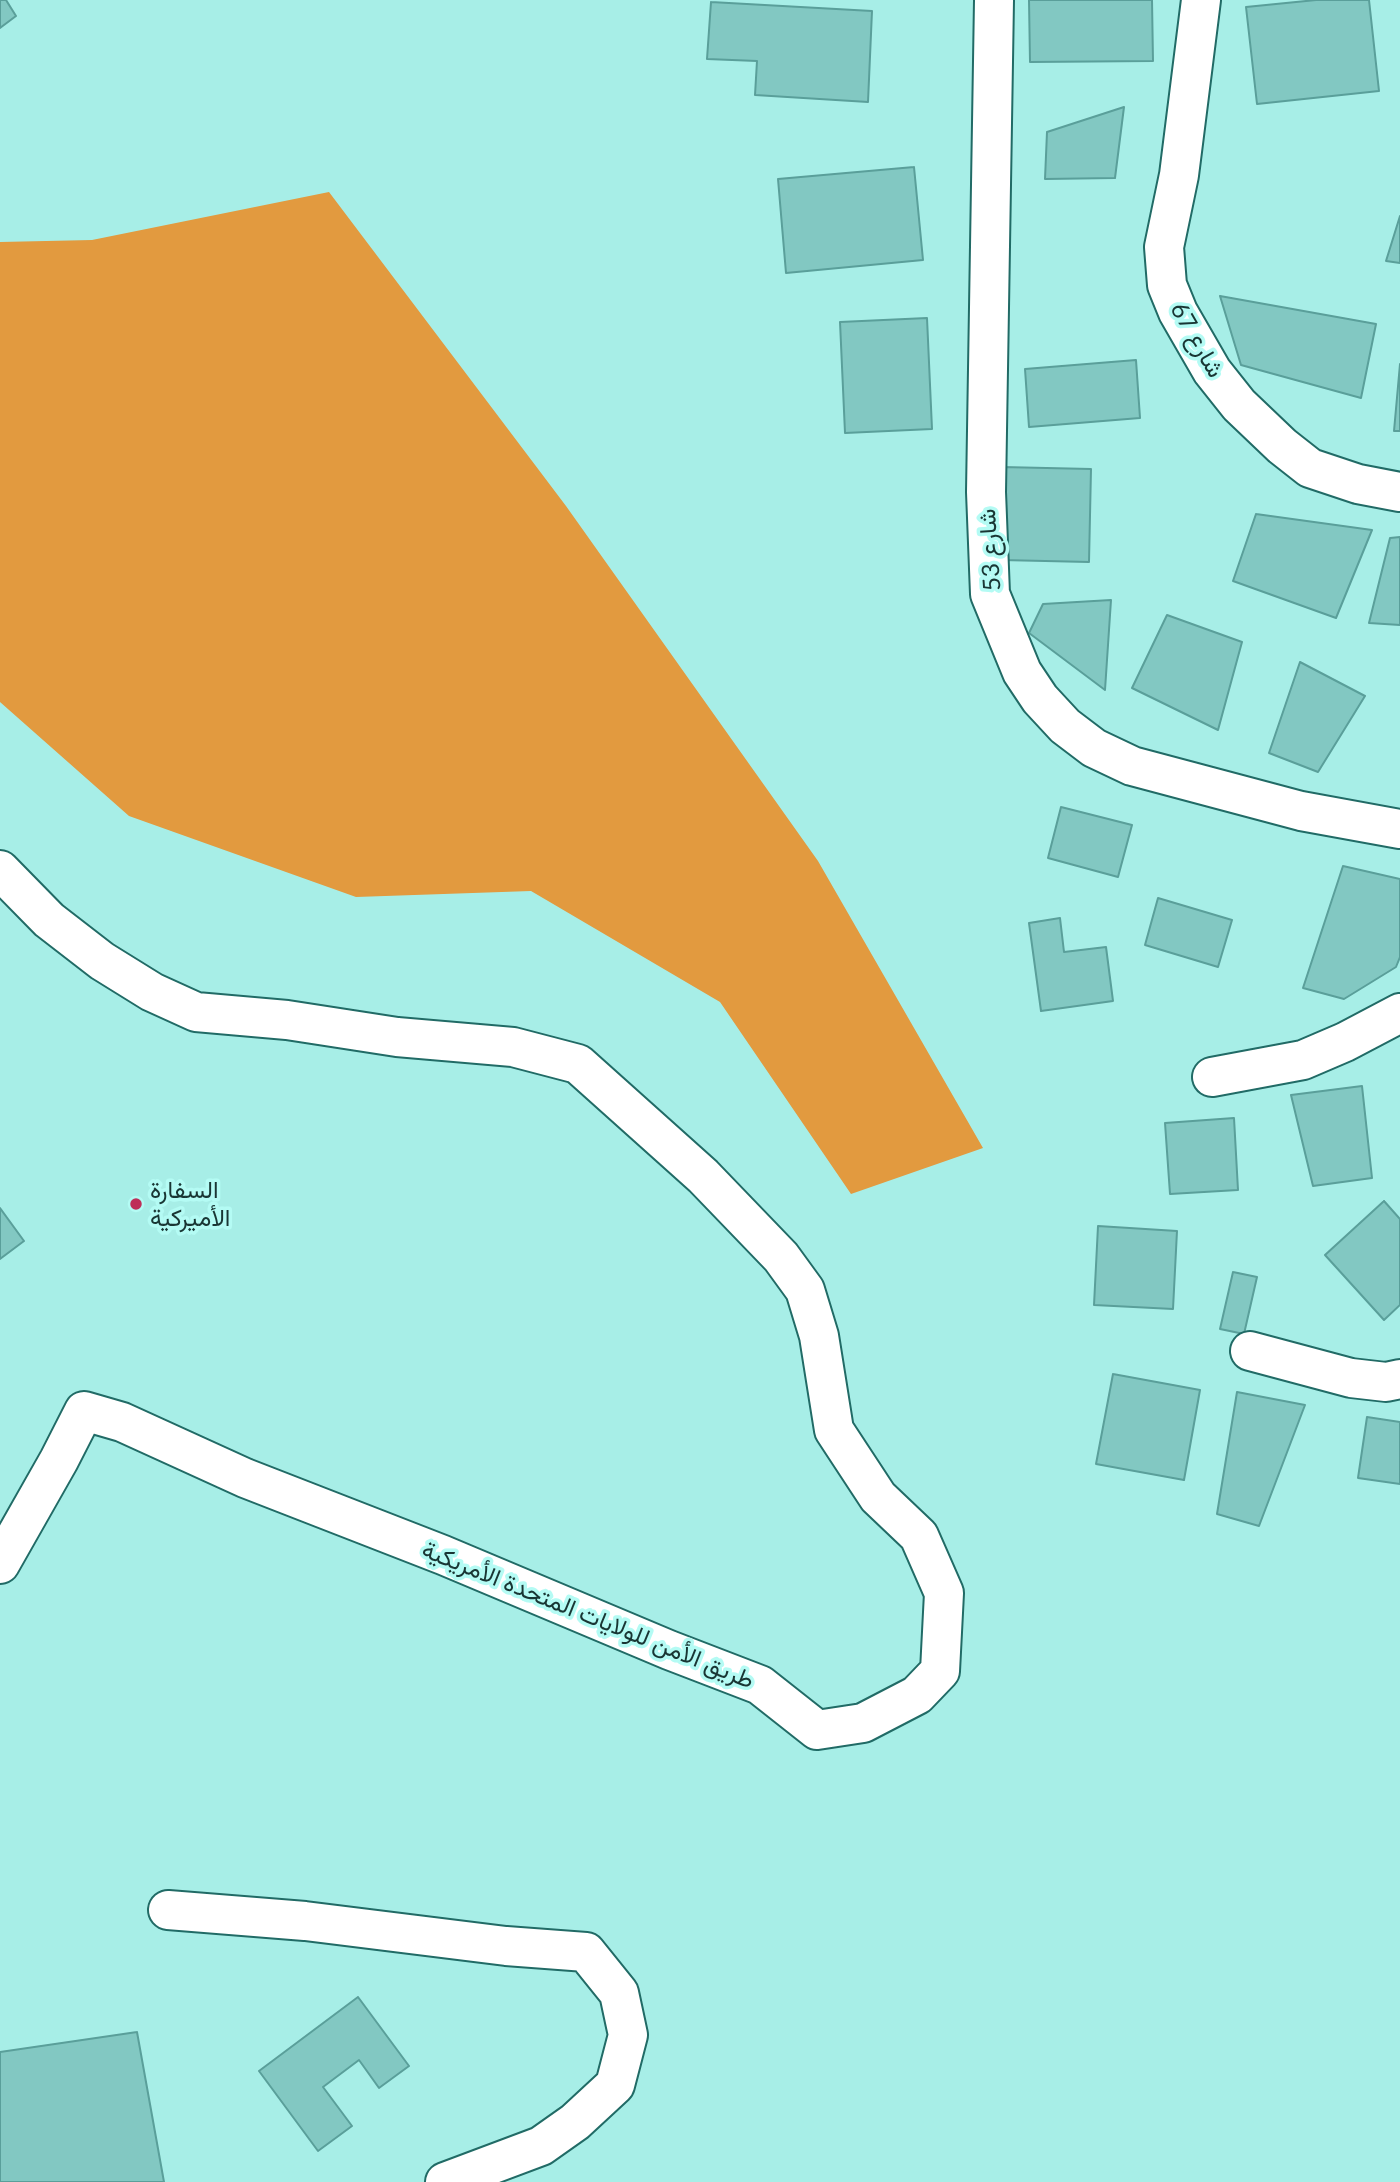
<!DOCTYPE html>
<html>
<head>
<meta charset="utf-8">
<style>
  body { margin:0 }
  canvas { display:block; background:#a7eee7 }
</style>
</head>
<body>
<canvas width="1400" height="2182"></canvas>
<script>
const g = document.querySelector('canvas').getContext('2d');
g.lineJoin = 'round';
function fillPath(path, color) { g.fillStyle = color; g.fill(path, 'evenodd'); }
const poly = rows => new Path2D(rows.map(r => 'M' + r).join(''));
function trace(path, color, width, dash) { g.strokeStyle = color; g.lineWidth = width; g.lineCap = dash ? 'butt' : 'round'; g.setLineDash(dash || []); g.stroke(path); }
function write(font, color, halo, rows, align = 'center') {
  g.font = font + ' Lato,Vazirmatn,sans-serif'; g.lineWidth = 7; g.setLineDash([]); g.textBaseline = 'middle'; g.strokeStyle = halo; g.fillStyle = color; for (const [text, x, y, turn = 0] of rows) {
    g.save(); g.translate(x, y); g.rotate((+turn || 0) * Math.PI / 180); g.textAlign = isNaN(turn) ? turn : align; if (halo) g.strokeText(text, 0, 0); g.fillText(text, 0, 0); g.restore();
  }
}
fillPath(poly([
  [329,192,566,506,818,861,983,1148,851,1194,720,1002,531,891,356,897,129,816,0,702,0,242,92,240]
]), '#e29a3f');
const building = poly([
  [0,0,6,0,16,16,0,28,0,0],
  [1029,0,1152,0,1153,61,1030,62,1029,0],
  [1316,0,1369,0,1379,91,1257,104,1246,7,1316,0],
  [711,2,872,11,868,102,755,95,757,61,707,59,711,2],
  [1124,107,1115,178,1045,179,1047,132,1124,107],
  [914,167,923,260,786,273,778,179,914,167],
  [1400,216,1400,263,1386,261,1400,216],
  [1220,296,1376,324,1361,398,1241,365,1220,296],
  [927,318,932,429,845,433,840,322,927,318],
  [1136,360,1140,418,1029,427,1025,369,1136,360],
  [1400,364,1400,431,1394,431,1400,364],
  [1002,467,1091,469,1089,562,1001,560,1002,467],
  [1256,514,1372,530,1336,618,1233,581,1256,514],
  [1400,537,1400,625,1369,623,1390,538,1400,537],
  [1111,600,1105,690,1029,633,1043,604,1111,600],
  [1167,615,1242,642,1218,730,1132,688,1167,615],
  [1300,662,1365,696,1318,772,1269,753,1300,662],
  [1061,807,1132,825,1118,877,1048,858,1061,807],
  [1343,866,1400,879,1400,957,1396,967,1344,999,1303,988,1343,866],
  [1158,898,1232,920,1218,967,1145,945,1158,898],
  [1060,918,1064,952,1106,947,1113,1001,1041,1011,1029,923,1060,918],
  [1362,1086,1372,1178,1313,1186,1291,1095,1362,1086],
  [1234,1118,1238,1190,1170,1194,1165,1123,1234,1118],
  [1384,1201,1400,1219,1400,1305,1384,1320,1325,1255,1384,1201],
  [0,1208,24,1241,0,1259,0,1208],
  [1098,1226,1177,1231,1173,1309,1094,1305,1098,1226],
  [1233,1272,1257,1277,1244,1334,1220,1329,1233,1272],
  [1113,1374,1200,1390,1184,1480,1096,1464,1113,1374],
  [1237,1392,1305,1405,1259,1526,1217,1514,1237,1392],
  [1367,1417,1400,1422,1400,1484,1358,1478,1367,1417],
  [358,1997,409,2066,379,2088,359,2060,323,2087,352,2126,318,2151,259,2071,358,1997],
  [137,2032,164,2182,0,2182,0,2052,137,2032]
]);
fillPath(building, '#82c8c2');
trace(building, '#5a9f9a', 2);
const minor = poly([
  [994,0,986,492,990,594,1022,672,1040,699,1065,726,1094,748,1132,766,1301,811,1400,829],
  [1201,0,1179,175,1164,247,1167,285,1178,312,1212,371,1239,405,1282,446,1310,468,1358,484,1400,492],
  [0,870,49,920,102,961,152,992,196,1012,287,1020,397,1037,513,1047,578,1064,703,1176,781,1257,805,1290,819,1336,834,1430,878,1497,919,1536,944,1593,940,1671,917,1695,863,1723,817,1730,760,1685,669,1650,443,1555,245,1478,122,1422,84,1411,59,1460,0,1564],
  [1212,1077,1303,1060,1345,1042,1400,1013],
  [1250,1351,1351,1378,1386,1382,1400,1379],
  [168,1910,305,1921,506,1946,586,1952,619,1993,628,2035,615,2085,575,2122,541,2146,445,2182]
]);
trace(minor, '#216b66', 42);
trace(minor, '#fff', 38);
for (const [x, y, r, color] of [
  [136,1204,7,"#be2e58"]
]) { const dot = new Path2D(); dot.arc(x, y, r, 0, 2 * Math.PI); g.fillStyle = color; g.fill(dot); trace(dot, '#b4fbf4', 2.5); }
write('24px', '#193634', '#b4fbf4', [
  ["شارع 67",1197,340,60],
  ["شارع 53",990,550,-94],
  ["طريق الأمن للولايات المتحدة الأمريكية",588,1615,22]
]);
write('24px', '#193634', '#b4fbf4', [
  ["السفارة",150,1190],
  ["الأميركية",150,1218]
], 'left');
</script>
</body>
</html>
